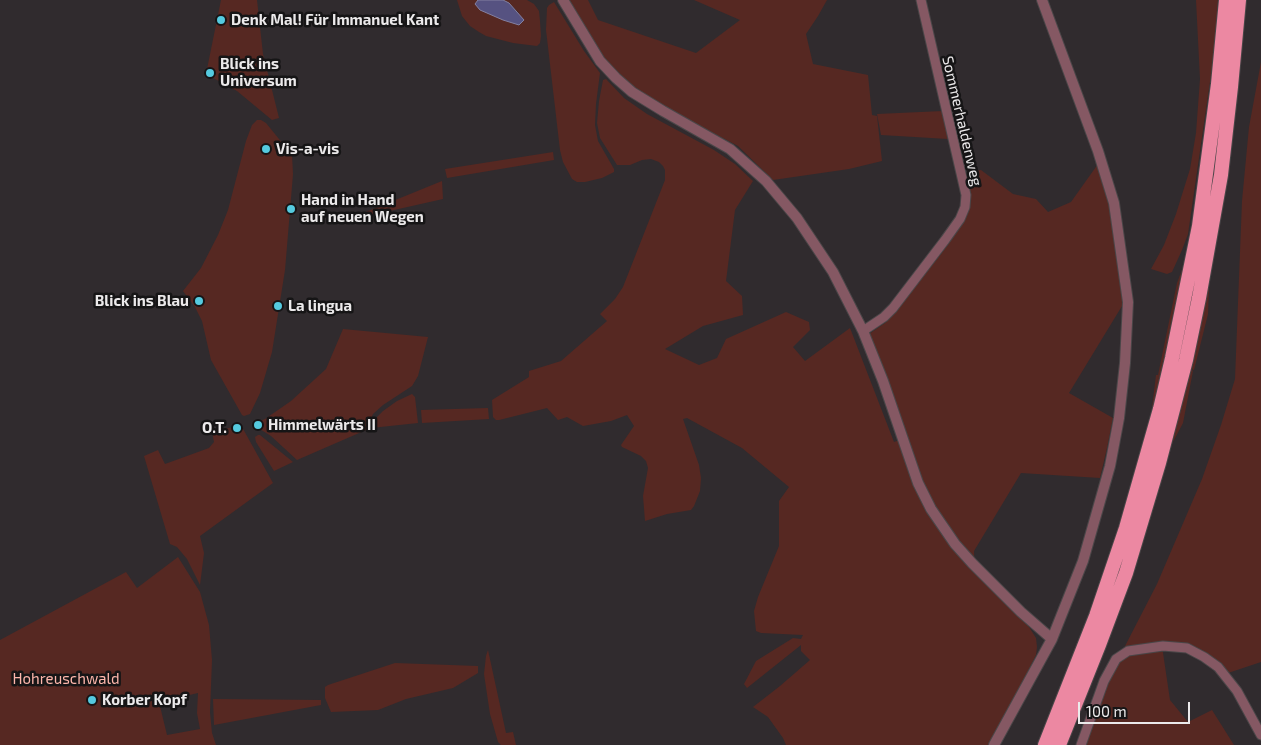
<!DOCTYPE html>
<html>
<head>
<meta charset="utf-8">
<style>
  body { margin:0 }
  #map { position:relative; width:1261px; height:745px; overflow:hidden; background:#302b2e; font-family:"Exo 2",sans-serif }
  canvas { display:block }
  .scale { position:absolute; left:1078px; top:702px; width:112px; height:22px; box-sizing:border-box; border:2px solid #eceaeb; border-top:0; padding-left:6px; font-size:15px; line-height:18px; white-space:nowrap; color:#eceaeb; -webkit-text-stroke:4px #161516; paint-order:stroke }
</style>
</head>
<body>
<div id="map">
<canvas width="1261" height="745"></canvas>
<div class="scale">100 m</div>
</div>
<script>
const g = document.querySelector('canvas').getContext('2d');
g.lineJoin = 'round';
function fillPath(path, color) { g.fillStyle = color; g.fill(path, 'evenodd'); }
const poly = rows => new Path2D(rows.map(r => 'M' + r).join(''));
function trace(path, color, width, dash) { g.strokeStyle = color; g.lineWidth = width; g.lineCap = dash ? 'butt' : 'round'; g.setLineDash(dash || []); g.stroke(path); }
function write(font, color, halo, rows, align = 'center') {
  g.font = font + ' "Exo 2",sans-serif'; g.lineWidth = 5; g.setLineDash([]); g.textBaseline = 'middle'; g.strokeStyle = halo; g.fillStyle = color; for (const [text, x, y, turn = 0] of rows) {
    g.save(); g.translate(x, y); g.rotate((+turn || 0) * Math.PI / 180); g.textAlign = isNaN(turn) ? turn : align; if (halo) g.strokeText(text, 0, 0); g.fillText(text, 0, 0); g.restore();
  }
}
fillPath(poly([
  [221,0,257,0,263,54,279,118,272,120,237,91,206,74],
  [457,0,478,0,476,4,519,13,509,3,503,0,527,0,534,4,539,11,540,21,541,36,540,43,537,46,513,43,486,36,479,32,470,26,462,16],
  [568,0,588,0,598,20,696,53,740,20,694,0,827,0,818,16,806,34,813,64,868,75,872,115,877,116,882,161,849,169,773,180,738,146,677,114,633,88,604,59],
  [1196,0,1218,0,1214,54,1188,234,1182,250,1172,272,1167,274,1151,269,1164,245,1176,214,1190,169,1196,133,1200,79],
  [554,2,584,51,600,73,596,104,595,125,598,141,614,169,614,172,602,178,585,182,577,182,572,179,563,162,560,150,546,30,547,8,549,5],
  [1261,62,1261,662,1225,674,1198,653,1162,646,1170,700,1188,722,1212,710,1234,745,1084,745,1106,683,1157,584,1202,479,1221,425,1235,379,1242,201,1249,127],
  [606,79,624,98,647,114,714,150,735,164,753,181,735,210,726,281,742,296,743,315,703,326,665,349,699,365,717,358,726,339,786,312,809,322,810,330,793,347,805,361,850,328,894,442,908,437,869,334,885,323,941,254,963,223,970,205,966,176,974,171,981,170,1013,194,1036,199,1048,212,1071,202,1098,164,1112,207,1122,285,1122,306,1069,393,1113,418,1107,448,1100,478,1021,473,974,551,975,573,1029,627,1036,638,1037,647,1036,655,1014,699,989,745,786,745,783,738,768,717,753,707,780,686,810,660,801,651,801,645,747,688,744,684,756,661,793,638,801,639,803,635,761,633,756,631,754,611,758,597,779,546,779,501,789,487,742,448,687,418,683,419,699,465,701,478,700,491,694,506,691,510,667,514,645,521,643,496,648,468,646,461,641,456,622,447,621,445,634,426,627,415,611,421,583,426,567,417,558,420,547,408,499,420,496,420,493,417,492,400,529,377,529,371,561,361,607,321,600,314,615,299,623,287,665,180,665,170,663,166,659,162,651,159,642,160,630,165,617,165,600,138,597,123,599,101,603,80],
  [943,111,948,139,881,135,877,114],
  [257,120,261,120,266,123,292,155,293,174,285,270,272,352,260,393,250,414,244,416,242,415,211,360,202,321,195,307,183,291,201,268,218,235,228,210,246,141,252,125],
  [553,152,554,160,447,178,445,169],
  [442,181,443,199,363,217,361,214],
  [1184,264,1184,272,1154,410,1152,408,1156,375,1158,375,1177,283],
  [1208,286,1209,288,1208,314,1194,370,1191,369,1193,371,1183,423,1173,442,1179,409],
  [343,329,428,337,418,376,412,386,383,405,373,414,366,430,297,460,271,436,255,426,255,423,265,419,291,401,326,369],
  [412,394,415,397,418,423,371,428,376,418,383,411,397,401],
  [488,408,489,419,422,423,421,410],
  [237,426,242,427,273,483,200,536,204,553,200,585,187,559,177,547,170,544,144,456,158,450,165,464,209,448,214,442,212,432],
  [258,435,260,435,293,462,274,471,256,442,255,437],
  [178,557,200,592,209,625,212,660,210,712,212,733,216,745,0,745,0,640,126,572,137,588],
  [198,693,197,713,200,729,167,735,159,702],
  [488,650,506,733,513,732,516,745,501,745,498,742,490,714,484,674,486,656],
  [395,663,478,666,478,673,453,688,406,699,378,710,331,712,325,698,325,687,328,685],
  [213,699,321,700,321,705,214,725]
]), '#562822');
const water = poly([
  [478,0,503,0,509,3,524,20,519,25,503,20,480,10,475,4,478,0]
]);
fillPath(water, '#565281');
trace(water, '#8380a1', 1);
const minor = poly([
  [863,331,884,317,893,308,945,240,960,219,965,207,966,195,921,0],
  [1081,745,1104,681,1116,659,1128,651,1163,646,1187,648,1204,657,1218,667,1237,691,1261,735]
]);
const tertiary = poly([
  [563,0,600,61,616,78,632,92,663,111,730,149,766,181,797,218,833,272,863,331,883,381,918,483,931,509,955,544,972,563,1021,612,1052,639],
  [994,745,1052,639,1083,561,1110,466,1119,418,1125,363,1128,302,1114,203,1098,151,1042,0]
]);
const trunk = poly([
  [1045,745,1096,616,1126,528,1160,409,1172,358,1199,226,1218,84,1226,0],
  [1059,745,1099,645,1126,573,1159,463,1186,360,1199,298,1221,175,1231,87,1239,0]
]);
trace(minor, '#4a4648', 11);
trace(tertiary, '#4a4648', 12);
trace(trunk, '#4a4648', 16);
trace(minor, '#855863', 9);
trace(tertiary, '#855863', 10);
trace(trunk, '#ec88a2', 14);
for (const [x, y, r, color] of [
  [221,20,5,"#55cadf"],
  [210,73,5,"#55cadf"],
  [266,149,5,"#55cadf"],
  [291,209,5,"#55cadf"],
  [199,301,5,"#55cadf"],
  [278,306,5,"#55cadf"],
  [258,425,5,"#55cadf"],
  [237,428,5,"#55cadf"],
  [92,700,5,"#55cadf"]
]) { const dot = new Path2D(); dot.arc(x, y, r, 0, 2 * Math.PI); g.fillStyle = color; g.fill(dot); trace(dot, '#161516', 2); }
write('bold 15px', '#eceaeb', '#161516', [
  ["Denk Mal! Für Immanuel Kant",231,20],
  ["Blick ins",220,64],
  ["Universum",220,81],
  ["Vis-a-vis",276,149],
  ["Hand in Hand",301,200],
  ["auf neuen Wegen",301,217],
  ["Blick ins Blau",189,301,"right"],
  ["La lingua",288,306],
  ["Himmelwärts II",268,425],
  ["O.T.",227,428,"right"],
  ["Korber Kopf",102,700]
], 'left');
write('15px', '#eceaeb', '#161516', [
  ["Sommerhaldenweg",962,121,77]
]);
write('15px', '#feb7ac', '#161516', [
  ["Hohreuschwald",66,679]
]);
</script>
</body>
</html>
